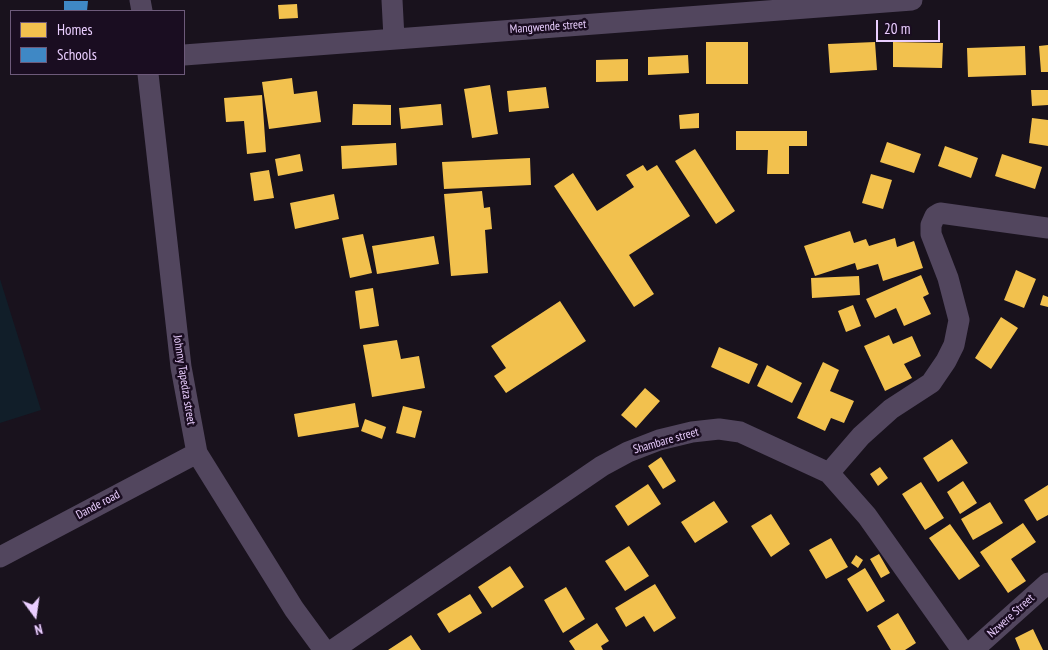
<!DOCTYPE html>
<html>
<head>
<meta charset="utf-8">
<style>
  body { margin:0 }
  #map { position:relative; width:1048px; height:650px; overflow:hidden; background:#19121d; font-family:"PT Sans Narrow",sans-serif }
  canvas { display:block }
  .legend { position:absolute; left:10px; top:10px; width:175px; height:65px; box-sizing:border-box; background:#1a0d21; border:1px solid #6d5a7a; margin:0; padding:6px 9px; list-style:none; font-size:15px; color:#eaceff }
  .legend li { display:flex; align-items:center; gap:10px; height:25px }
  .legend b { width:25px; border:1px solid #6d5a7a }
  .north { position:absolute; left:10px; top:590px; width:50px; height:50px; -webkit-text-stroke:4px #1a0d21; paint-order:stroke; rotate:166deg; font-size:14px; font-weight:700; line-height:20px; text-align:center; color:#eaceff }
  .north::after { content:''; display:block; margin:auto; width:18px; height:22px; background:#eaceff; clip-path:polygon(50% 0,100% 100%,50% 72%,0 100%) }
  .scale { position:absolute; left:876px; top:20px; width:64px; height:22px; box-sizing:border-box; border:2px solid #eaceff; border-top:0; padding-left:6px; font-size:15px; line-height:18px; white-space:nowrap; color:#eaceff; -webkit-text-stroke:4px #1a0d21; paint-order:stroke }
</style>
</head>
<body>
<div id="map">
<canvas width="1048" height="650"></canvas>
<ul class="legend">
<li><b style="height:14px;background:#f2c14e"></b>Homes</li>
<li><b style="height:14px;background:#3f88c5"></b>Schools</li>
</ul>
<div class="north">N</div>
<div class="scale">20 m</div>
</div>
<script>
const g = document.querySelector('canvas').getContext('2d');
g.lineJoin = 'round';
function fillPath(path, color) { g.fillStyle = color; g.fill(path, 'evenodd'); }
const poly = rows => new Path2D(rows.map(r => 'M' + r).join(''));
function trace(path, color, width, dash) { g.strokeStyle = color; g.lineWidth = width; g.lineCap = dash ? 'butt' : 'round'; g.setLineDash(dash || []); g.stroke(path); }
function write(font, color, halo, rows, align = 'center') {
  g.font = font + ' "PT Sans Narrow",sans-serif'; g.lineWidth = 5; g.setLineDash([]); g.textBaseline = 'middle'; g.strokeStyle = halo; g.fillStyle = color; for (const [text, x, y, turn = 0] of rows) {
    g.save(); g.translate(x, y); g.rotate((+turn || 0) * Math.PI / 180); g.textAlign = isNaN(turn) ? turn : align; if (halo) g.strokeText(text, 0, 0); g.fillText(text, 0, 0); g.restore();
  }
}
fillPath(poly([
  [0,279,41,410,0,423]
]), '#111e29');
fillPath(poly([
  [297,4,298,18,279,19,278,5],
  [706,42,748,42,748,84,706,84],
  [875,42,877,70,830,73,828,44],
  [893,42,943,43,942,68,893,67],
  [1048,45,1048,72,1041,72,1039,46],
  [1025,46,1026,75,968,77,967,48],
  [688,55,689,73,648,75,648,57],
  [628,59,628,81,596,82,596,60],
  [292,78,294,94,317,91,321,122,269,129,262,82],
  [490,85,498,134,472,138,464,89],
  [546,87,549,108,509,112,507,91],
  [1031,90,1048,90,1048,105,1032,106],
  [262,95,266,152,247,154,244,121,226,122,224,98],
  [353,104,391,105,391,125,352,125],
  [441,104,443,125,401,129,399,108],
  [699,113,699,128,680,129,679,115],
  [1032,118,1048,120,1048,146,1029,143],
  [736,131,807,131,807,146,789,146,789,174,767,174,768,150,736,150],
  [887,142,921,154,914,173,880,162],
  [396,143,397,165,342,169,341,146],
  [945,146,978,158,971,178,938,166],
  [695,149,735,211,716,224,675,161],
  [300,154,303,171,278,176,275,159],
  [1002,154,1042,167,1035,189,995,176],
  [530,158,531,185,444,189,442,162],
  [643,165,647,171,657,165,690,216,629,255,654,294,634,307,554,186,573,173,597,211,634,187,626,175],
  [269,170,274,198,254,201,250,173],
  [871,174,892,180,883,209,862,203],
  [482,191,484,208,490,207,492,229,485,230,488,273,451,276,444,194],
  [334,194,339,219,295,229,290,203],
  [850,231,854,243,866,239,869,246,895,238,897,247,914,241,923,268,883,281,878,264,857,270,855,263,815,276,804,246],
  [363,234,372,273,350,278,342,238],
  [434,236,439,264,377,274,372,246],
  [1016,270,1036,279,1024,308,1004,300],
  [921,275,929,294,923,297,931,314,904,326,896,308,875,318,866,299],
  [859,276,860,295,812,298,811,278],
  [373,288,379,326,360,329,355,291],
  [1043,295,1048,297,1048,307,1040,305],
  [560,301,586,341,506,393,494,376,506,368,491,346],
  [853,305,861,326,846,332,838,311],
  [1001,317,1018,328,991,369,975,358],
  [889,335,893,344,912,336,921,356,904,364,912,378,885,391,864,346],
  [397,340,401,359,419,356,425,388,372,397,363,345],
  [719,347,758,364,749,384,711,367],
  [823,362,839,370,830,391,854,401,844,423,831,418,825,431,797,418],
  [767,365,802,383,792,403,757,386],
  [645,388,660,401,636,428,621,415],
  [355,403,359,427,298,437,294,414],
  [403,406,422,411,415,438,396,433],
  [365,419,386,427,382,439,361,431],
  [952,439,968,463,938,482,923,458],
  [661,457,676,481,663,489,648,466],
  [880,467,888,478,878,486,870,474],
  [963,481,977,503,960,514,947,492],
  [921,482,944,518,925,530,902,494],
  [648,484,661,504,628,526,615,506],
  [1048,485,1048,515,1037,521,1024,500],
  [714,501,728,522,695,543,681,522],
  [990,502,1003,523,973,540,961,519],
  [771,514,790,544,771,557,751,526],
  [1023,523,1036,542,1011,559,1026,581,1008,593,980,552],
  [950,524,980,566,959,580,929,538],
  [831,538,848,567,826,579,809,550],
  [629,546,649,576,625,591,605,561],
  [879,554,890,573,881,578,870,559],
  [856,555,863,560,858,568,851,563],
  [510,566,524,587,492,608,478,587],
  [865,568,885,601,867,612,847,579],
  [655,584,676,618,654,632,644,616,626,627,615,608],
  [566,587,585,619,563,633,544,600],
  [470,594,482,613,449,633,437,614],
  [898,613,916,643,905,650,891,650,877,626],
  [597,623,609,641,601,646,603,650,575,650,569,641],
  [1033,629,1043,650,1020,650,1015,638],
  [411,635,421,650,388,650]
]), '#f2c14e');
fillPath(poly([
  [64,1,88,1,87,11,64,11]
]), '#3f88c5');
trace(poly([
  [140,0,142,11],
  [392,0,394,38],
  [184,55,912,0],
  [148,74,181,367,197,453,294,609,324,650],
  [829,473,861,436,891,409,931,383,946,361,954,345,959,320,948,278,931,234,931,225,935,216,940,213,1048,228],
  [0,557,197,453],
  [333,650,602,466,628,452,659,440,692,432,719,429,740,432,829,473,867,516,962,650],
  [973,650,1048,583]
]), '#52465e', 21);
write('12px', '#eaceff', '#1a0d21', [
  ["Mangwende street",548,27,-4],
  ["Johnny Tapedza street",184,380,81],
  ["Shambare street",666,441,-16],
  ["Dande road",98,505,-28],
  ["Nzwere Street",1011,616,-42]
]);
</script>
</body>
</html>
